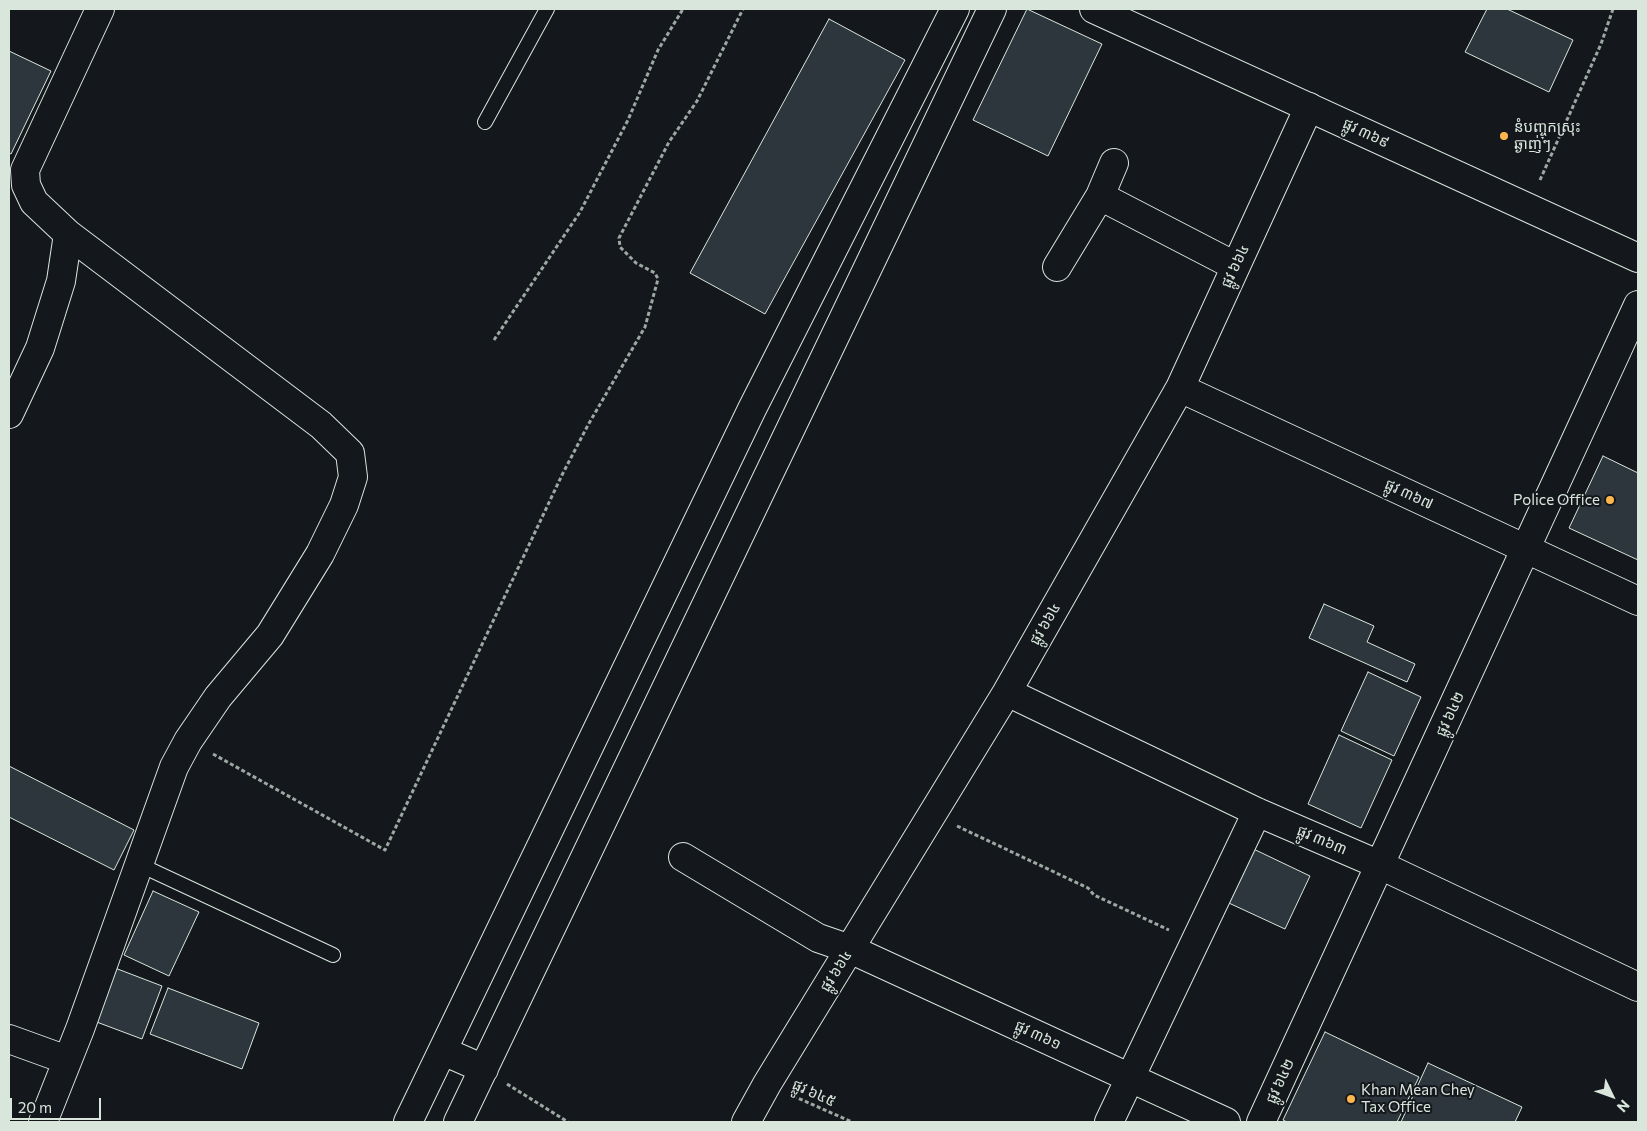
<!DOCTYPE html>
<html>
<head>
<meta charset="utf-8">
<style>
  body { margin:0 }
  #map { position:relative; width:1647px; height:1131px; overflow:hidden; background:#14181c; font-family:Commissioner,sans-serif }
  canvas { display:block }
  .frame { position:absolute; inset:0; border:10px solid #d8e6dc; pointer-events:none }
  .north { position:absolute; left:1587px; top:1071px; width:50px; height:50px; -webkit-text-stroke:4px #14181c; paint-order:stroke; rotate:132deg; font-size:14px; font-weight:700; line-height:20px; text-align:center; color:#d8e6dc }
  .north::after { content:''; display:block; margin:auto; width:18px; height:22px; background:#d8e6dc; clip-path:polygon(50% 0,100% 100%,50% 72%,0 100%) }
  .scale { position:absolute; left:10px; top:1098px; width:91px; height:22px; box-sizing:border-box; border:2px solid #d8e6dc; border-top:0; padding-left:6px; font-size:15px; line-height:18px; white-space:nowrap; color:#d8e6dc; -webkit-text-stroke:4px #14181c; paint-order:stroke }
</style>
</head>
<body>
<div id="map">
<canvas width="1647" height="1131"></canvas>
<div class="frame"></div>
<div class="north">N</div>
<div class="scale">20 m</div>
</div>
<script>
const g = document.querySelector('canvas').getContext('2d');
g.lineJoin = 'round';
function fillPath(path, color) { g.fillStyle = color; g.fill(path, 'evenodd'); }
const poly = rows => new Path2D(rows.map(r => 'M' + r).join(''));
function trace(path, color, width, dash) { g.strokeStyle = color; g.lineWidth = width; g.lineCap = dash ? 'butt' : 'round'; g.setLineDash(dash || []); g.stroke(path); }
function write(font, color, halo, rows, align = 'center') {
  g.font = font + ' Commissioner,"Noto Sans Khmer",sans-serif'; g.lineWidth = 4; g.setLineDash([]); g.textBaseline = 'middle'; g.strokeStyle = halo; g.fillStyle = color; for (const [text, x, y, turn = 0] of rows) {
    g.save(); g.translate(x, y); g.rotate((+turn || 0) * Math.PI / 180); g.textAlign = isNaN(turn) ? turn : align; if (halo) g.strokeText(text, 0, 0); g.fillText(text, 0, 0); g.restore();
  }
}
const building = poly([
  [1027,9,1102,44,1048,156,973,120,1027,9],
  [1487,9,1507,9,1573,40,1549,92,1465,52,1487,9],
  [829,19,905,60,765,314,690,273,829,19],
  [9,51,51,71,11,154,9,153,9,51],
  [1603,456,1638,473,1638,560,1569,528,1603,456],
  [1324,604,1374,626,1367,642,1415,664,1407,682,1309,638,1324,604],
  [1368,672,1421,697,1394,756,1341,731,1368,672],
  [1339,735,1392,760,1361,828,1308,804,1339,735],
  [9,766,134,830,114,870,9,817,9,766],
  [1243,844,1310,876,1285,929,1218,898,1243,844],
  [153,891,199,912,169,976,124,955,153,891],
  [115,968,162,986,142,1039,94,1021,115,968],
  [168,988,259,1023,242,1069,150,1034,168,988],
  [1325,1032,1419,1077,1397,1122,1287,1122,1283,1120,1325,1032],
  [1428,1063,1522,1107,1515,1122,1401,1122,1428,1063]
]);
fillPath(building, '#2c363c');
trace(building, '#d8e6dc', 1);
const lane = poly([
  [485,122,547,9],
  [138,864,333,955]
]);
const street = poly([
  [1100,196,1235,266],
  [1057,267,1100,196,1114,163],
  [1180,388,1638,601],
  [9,414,40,348,61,281,68,234],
  [1007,692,1257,812,1380,865,1638,987],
  [683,857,818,938,850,949,1226,1122],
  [9,1039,67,1060],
  [43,1122,80,1029,174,767,188,741,218,697,270,635,320,554,344,505,353,477,350,453,321,425,68,234,34,202,26,185,25,170,100,9],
  [746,1122,767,1084,1007,692,1180,388,1309,107],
  [1109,1122,1257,812],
  [1261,1122,1638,305]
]);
const secondary = poly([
  [1094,9,1638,258],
  [443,1051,484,1069],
  [408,1122,752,409,955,9],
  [458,1122,992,9]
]);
trace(lane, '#d8e6dc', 16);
trace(street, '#d8e6dc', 30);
trace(secondary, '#d8e6dc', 30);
trace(poly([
  [1540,180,1601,44,1613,9],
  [494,340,580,212,628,120,658,50,683,9],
  [213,754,385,850,562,475,588,425,645,327,658,279,655,273,636,263,620,247,619,238,669,142,697,101,743,9],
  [957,826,1088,888,1094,895,1169,930],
  [507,1084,568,1122],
  [793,1096,852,1122]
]), '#9da8a2', 3, [4, 2.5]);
trace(lane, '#14181c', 14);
trace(street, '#14181c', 28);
trace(secondary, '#14181c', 28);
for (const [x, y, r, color] of [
  [1504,136,5,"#ffb74d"],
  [1610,500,5,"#ffb74d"],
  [1351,1099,5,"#ffb74d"]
]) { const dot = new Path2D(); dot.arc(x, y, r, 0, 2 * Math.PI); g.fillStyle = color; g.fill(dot); trace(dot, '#14181c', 2); }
write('15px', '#d8e6dc', '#14181c', [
  ["នំបញ្ចុកស្រុះ",1514,127],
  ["ឆ្ងាញ់ៗ",1514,144],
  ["Police Office",1600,500,"right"],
  ["Khan Mean Chey",1361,1090],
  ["Tax Office",1361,1107]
], 'left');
write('15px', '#d8e6dc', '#14181c', [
  ["ផ្លូវ ៣៦៩",1366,133,25],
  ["ផ្លូវ ៦៦៤",1235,266,-65],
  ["ផ្លូវ ៣៦៧",1409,494,25],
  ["ផ្លូវ ៦៦៤",1045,624,-60],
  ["ផ្លូវ ៦៤២",1450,714,-65],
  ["ផ្លូវ ៣៦៣",1322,840,23],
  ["ផ្លូវ ៦៦៤",836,971,-58],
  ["ផ្លូវ ៣៦១",1038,1035,25],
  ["ផ្លូវ ៦៤២",1280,1081,-65],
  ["ផ្លូវ ៦៤៥",814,1093,24]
]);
</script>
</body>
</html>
